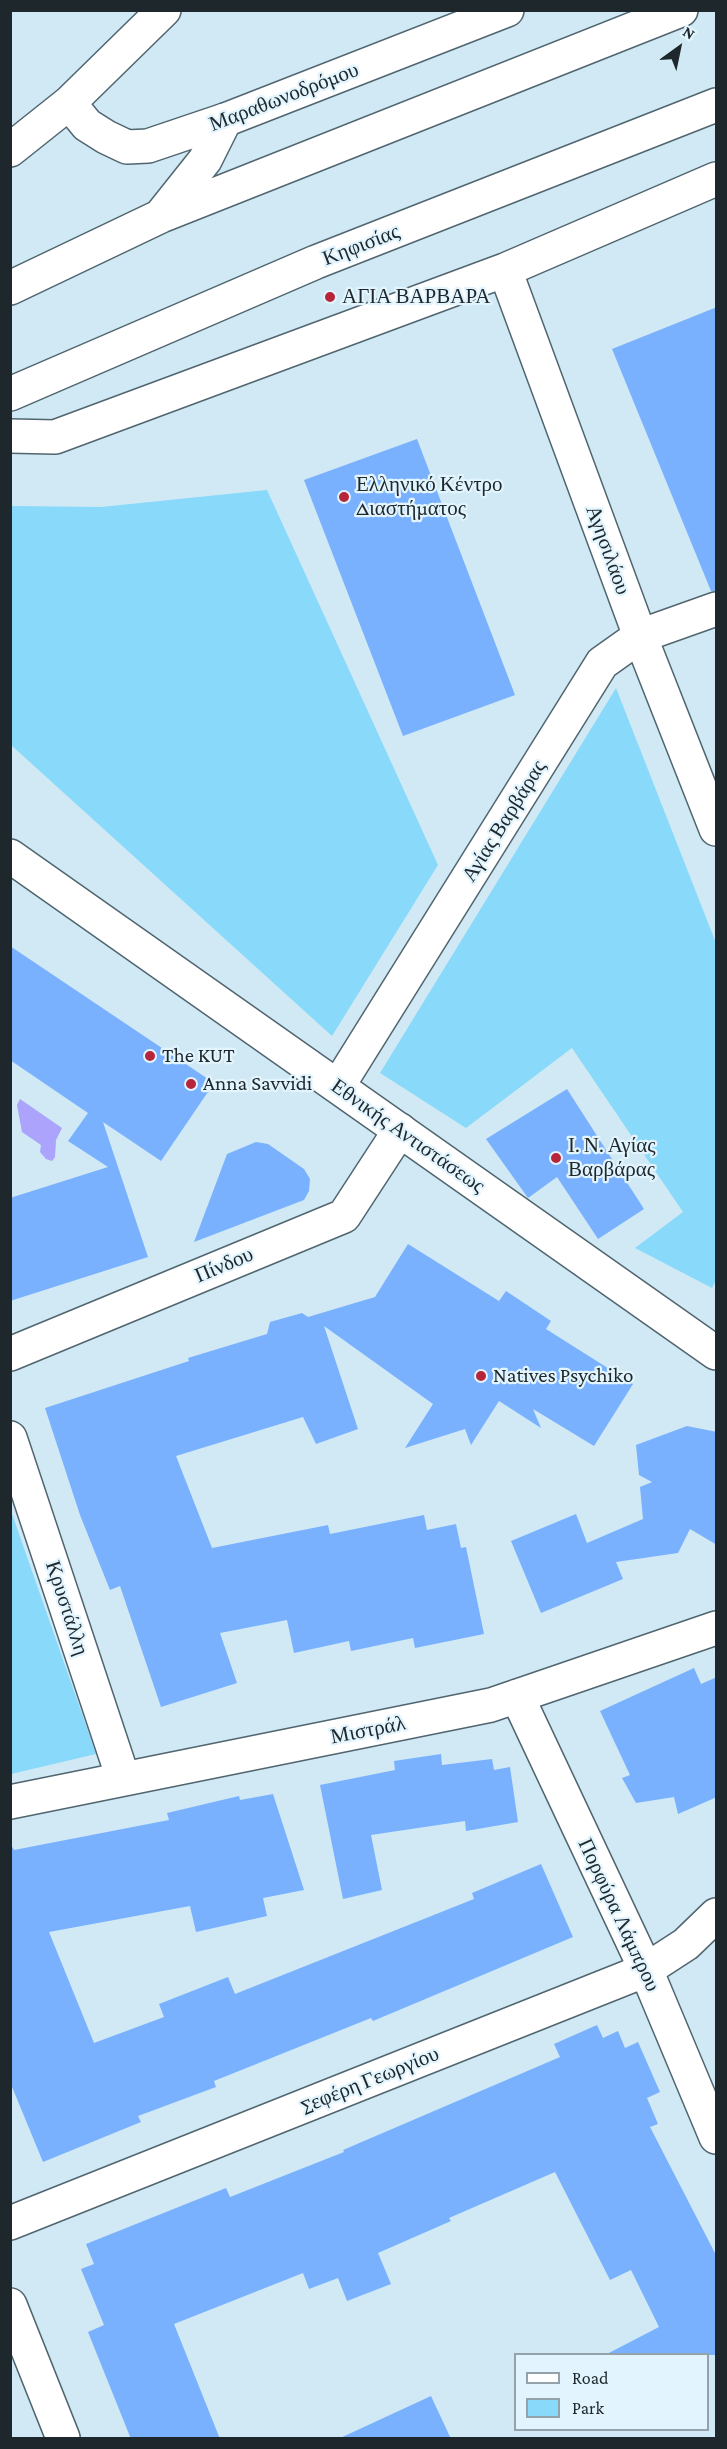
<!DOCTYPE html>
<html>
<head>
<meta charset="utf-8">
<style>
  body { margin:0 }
  #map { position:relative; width:727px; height:2449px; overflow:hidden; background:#d0e9f4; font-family:"Crimson Pro",serif }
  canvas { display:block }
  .frame { position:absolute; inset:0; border:12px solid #1e272b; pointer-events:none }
  .legend { position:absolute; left:514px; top:2353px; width:195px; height:78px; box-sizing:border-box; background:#e2f5fe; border:2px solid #94a3aa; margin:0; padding:8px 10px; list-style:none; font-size:18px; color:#1e272b }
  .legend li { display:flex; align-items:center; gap:12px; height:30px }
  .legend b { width:30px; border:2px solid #94a3aa }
  .north { position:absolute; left:649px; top:18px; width:60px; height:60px; -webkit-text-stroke:4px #e2f5fe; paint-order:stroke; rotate:33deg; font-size:16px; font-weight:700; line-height:24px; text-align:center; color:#1e272b }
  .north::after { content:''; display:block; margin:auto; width:21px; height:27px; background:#1e272b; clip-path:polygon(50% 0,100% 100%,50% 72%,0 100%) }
</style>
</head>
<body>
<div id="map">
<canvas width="727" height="2449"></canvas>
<div class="frame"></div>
<ul class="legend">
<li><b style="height:8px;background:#fff"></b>Road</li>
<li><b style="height:16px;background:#89d9fb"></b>Park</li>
</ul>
<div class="north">N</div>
</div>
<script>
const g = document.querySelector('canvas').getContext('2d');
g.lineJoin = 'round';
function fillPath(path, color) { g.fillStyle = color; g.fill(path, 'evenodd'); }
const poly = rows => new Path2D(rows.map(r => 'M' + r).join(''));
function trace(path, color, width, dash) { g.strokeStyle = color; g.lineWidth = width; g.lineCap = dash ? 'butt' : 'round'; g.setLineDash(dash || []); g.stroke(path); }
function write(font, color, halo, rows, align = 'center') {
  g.font = font + ' "Crimson Pro",serif'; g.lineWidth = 4.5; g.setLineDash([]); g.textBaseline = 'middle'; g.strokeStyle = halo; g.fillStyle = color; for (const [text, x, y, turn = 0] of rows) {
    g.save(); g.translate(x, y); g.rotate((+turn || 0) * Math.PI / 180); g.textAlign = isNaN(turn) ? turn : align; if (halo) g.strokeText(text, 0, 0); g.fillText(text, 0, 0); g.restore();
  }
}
fillPath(poly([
  [267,490,438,865,332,1036,11,745,11,506,101,507],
  [616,688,716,943,716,1280,712,1288,635,1248,683,1212,572,1048,466,1128,380,1073],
  [10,1508,96,1754,11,1774,10,1774]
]), '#89d9fb');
fillPath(poly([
  [20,1099,62,1128,56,1140,55,1157,52,1161,46,1159,40,1152,41,1145,22,1132,17,1105]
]), '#aca3fc');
fillPath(poly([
  [717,307,717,591,711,591,612,349],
  [417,439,515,695,403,736,304,480],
  [10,946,214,1083,161,1161,103,1122,148,1257,10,1301,10,1198,108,1167,68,1141,88,1113,10,1060],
  [567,1089,644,1209,598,1239,557,1177,528,1198,486,1139],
  [256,1142,268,1144,304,1169,310,1179,309,1191,304,1200,194,1242,227,1154],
  [408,1244,499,1301,506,1291,551,1321,546,1329,633,1384,594,1446,533,1409,541,1428,499,1401,471,1445,465,1429,405,1448,433,1404,324,1326,358,1429,316,1444,303,1417,176,1456,212,1548,328,1525,330,1534,424,1515,427,1530,456,1524,461,1548,466,1547,484,1634,415,1648,413,1638,351,1651,349,1641,294,1653,287,1620,220,1633,237,1683,161,1707,120,1586,110,1590,80,1515,45,1408,189,1361,188,1358,267,1334,270,1322,302,1313,308,1317,375,1297],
  [687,1426,717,1432,717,1545,690,1529,678,1553,616,1562,623,1579,541,1613,511,1541,576,1514,587,1543,643,1519,640,1487,652,1482,639,1475,636,1445],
  [694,1668,701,1684,717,1677,717,1797,678,1814,674,1797,636,1803,622,1778,630,1775,600,1711],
  [441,1754,442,1765,492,1759,494,1770,510,1767,518,1822,466,1831,465,1821,371,1835,382,1890,343,1899,320,1785,395,1770,394,1761],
  [273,1794,304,1890,263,1898,267,1916,196,1932,190,1906,49,1932,94,2043,164,2017,159,2004,228,1977,235,1994,474,1899,472,1893,541,1864,573,1937,373,2021,371,2018,214,2081,216,2087,138,2116,141,2122,43,2162,10,2082,10,1843,14,1850,169,1820,167,1813,239,1796,240,1800],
  [597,2025,603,2038,618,2031,625,2048,638,2042,660,2092,647,2098,658,2124,650,2127,717,2257,717,2355,605,2355,659,2327,631,2270,610,2280,555,2172,449,2218,451,2221,378,2253,391,2284,347,2301,338,2278,309,2289,303,2273,174,2324,220,2439,131,2439,88,2332,104,2325,81,2269,94,2264,86,2244,226,2188,230,2197,344,2152,343,2150,560,2057,554,2044],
  [431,2396,451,2439,338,2439]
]), '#79b1ff');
const minor = poly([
  [69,103,87,125,106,137,127,147,148,146,225,120,507,10],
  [10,150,69,103,164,10],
  [505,270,640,636,716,829],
  [10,436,55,437,505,270,716,179],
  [338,1086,602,663,640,636,716,609],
  [10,1354,344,1216,400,1130],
  [10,1438,123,1778],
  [517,1696,646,1970,716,2137],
  [10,1802,491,1705,716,1628],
  [10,2223,646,1970,686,1944,716,1915],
  [10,2305,63,2438]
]);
const major = poly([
  [162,214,205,160,225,120],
  [10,288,161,216,681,10],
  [10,394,316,262,716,105],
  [10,856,716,1353]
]);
trace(minor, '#50656f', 36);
trace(major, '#50656f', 36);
trace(minor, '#fff', 33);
trace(major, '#fff', 33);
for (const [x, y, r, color] of [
  [330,297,6,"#b7253b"],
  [344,497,6,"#b7253b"],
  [150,1056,6,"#b7253b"],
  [191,1084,6,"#b7253b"],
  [556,1158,6,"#b7253b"],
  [481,1376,6,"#b7253b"]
]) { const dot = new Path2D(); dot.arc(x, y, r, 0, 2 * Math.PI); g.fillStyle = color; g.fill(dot); trace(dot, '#e2f5fe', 2); }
write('21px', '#1e272b', '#e2f5fe', [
  ["Μαραθωνοδρόμου",284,97,-21],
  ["Κηφισίας",361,245,-21],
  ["Αγησιλάου",608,550,70],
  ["Αγίας Βαρβάρας",504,821,-58],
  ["Εθνικής Αντιστάσεως",408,1136,35],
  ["Πίνδου",224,1265,-23],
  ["Κρυστάλλη",67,1608,72],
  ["Μιστράλ",368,1730,-11],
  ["Πορφύρα Λάμπρου",619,1915,65],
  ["Σεφέρη Γεωργίου",370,2080,-22]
]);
write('21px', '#1e272b', '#e2f5fe', [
  ["ΑΓΙΑ ΒΑΡΒΑΡΑ",342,297],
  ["Ελληνικό Κέντρο",356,485],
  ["Διαστήματος",356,509],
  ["The KUT",162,1056],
  ["Anna Savvidi",203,1084],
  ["Ι. Ν. Αγίας",568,1146],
  ["Βαρβάρας",568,1170],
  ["Natives Psychiko",493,1376]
], 'left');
</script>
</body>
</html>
